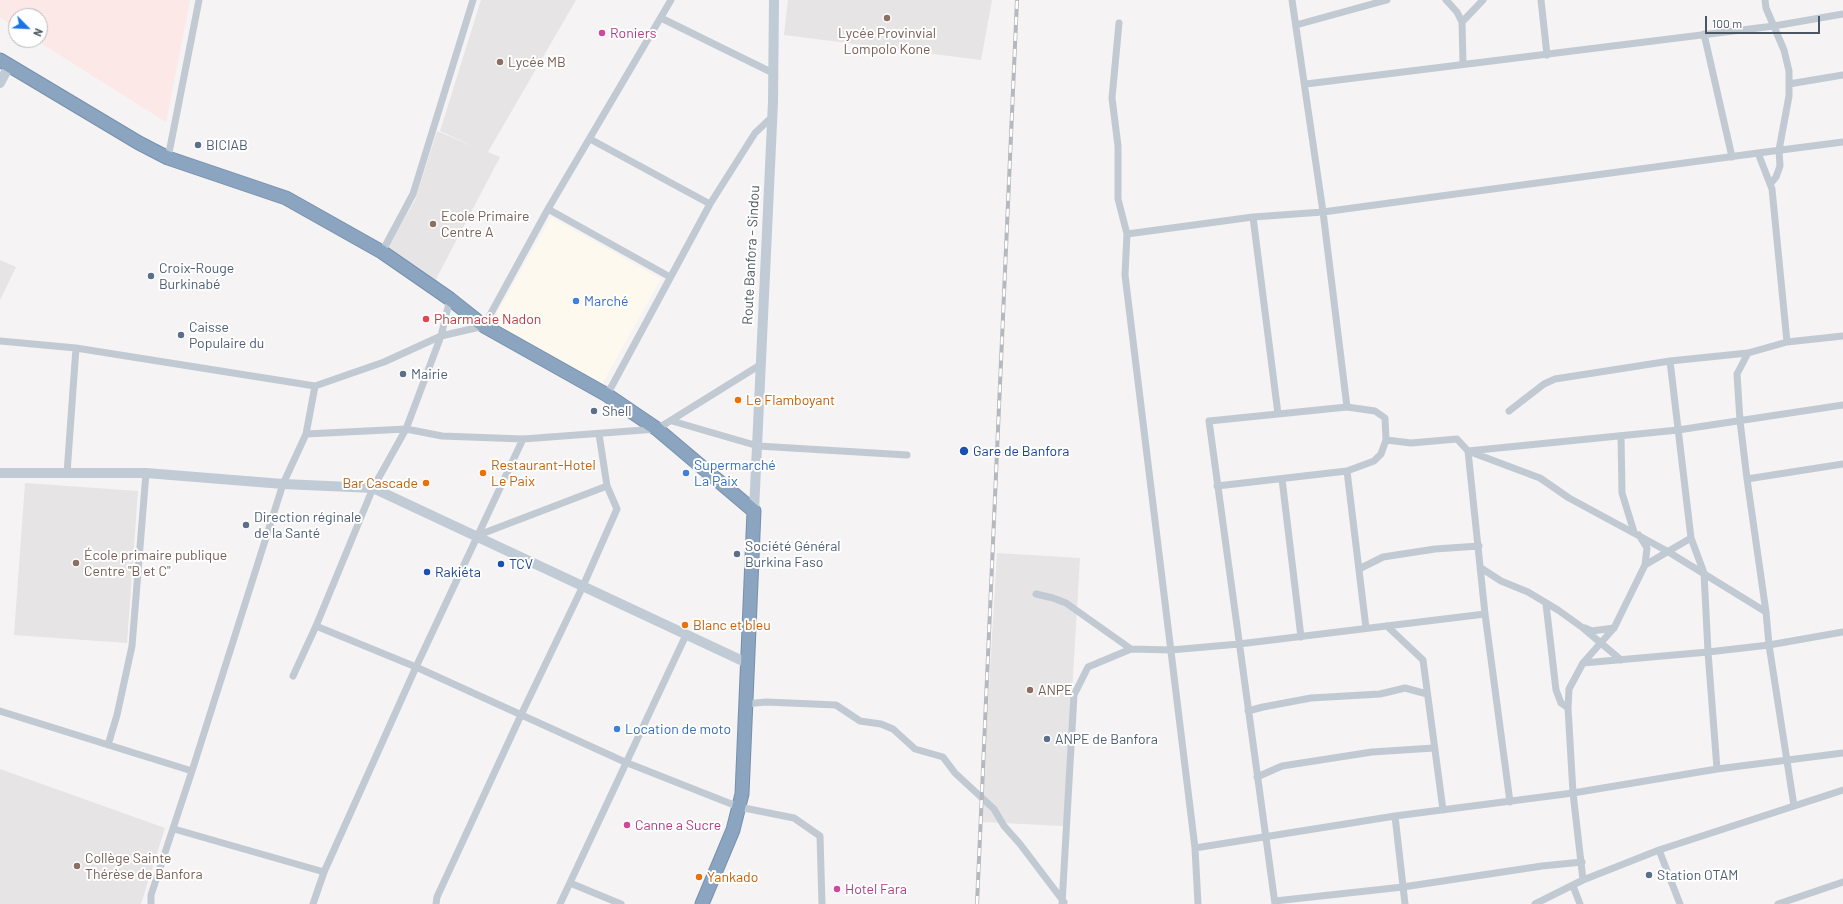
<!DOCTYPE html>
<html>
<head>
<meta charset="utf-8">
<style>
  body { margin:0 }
  #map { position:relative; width:1843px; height:904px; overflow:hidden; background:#f5f3f3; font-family:Barlow,sans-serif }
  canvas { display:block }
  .north { position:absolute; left:8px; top:8px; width:40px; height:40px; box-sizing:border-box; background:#fff; border:1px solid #b7bbc0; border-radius:50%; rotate:114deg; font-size:11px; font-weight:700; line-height:16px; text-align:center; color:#4a5661 }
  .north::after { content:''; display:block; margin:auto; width:14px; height:18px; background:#1a73e8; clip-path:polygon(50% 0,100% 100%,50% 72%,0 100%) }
  .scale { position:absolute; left:1705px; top:16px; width:115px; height:18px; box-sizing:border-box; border:2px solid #4a5661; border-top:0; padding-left:5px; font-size:12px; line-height:14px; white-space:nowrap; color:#4a5661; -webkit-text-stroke:3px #fff; paint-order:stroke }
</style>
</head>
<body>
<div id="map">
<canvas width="1843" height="904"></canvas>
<div class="north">N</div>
<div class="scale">100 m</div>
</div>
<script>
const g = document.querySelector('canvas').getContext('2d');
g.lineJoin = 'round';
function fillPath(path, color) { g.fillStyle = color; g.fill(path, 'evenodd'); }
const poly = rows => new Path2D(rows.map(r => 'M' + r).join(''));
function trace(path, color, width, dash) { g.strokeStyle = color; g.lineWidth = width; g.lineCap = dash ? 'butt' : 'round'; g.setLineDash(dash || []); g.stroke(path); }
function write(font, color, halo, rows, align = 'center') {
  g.font = font + ' Barlow,sans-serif'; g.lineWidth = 4; g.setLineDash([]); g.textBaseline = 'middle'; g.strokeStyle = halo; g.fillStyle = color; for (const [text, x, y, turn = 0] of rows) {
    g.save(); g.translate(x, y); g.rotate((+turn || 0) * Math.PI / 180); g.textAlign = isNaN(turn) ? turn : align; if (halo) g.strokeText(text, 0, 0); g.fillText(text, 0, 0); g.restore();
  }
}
fillPath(poly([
  [551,217,661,279,601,386,491,324]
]), '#fdf9ef');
fillPath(poly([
  [481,0,576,0,488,152,500,157,435,281,387,248,415,200,437,131,477,148,440,131],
  [788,0,992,0,981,60,784,35],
  [0,260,16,267,0,300],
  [25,483,138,491,127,643,14,635],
  [997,553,1080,558,1064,826,981,822],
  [0,769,165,828,141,904,0,904]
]), '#e6e4e5');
fillPath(poly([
  [0,0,190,0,166,122,36,40,40,40,40,16,16,16,16,27,0,17]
]), '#fce8e6');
const highway = poly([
  [0,60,139,143,168,158,286,198,382,252,450,299,484,326,607,395,657,429,754,511,742,794,733,830,702,904]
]);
trace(highway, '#7690ad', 15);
trace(poly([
  [1292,0,1323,212,1347,407],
  [1446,0,1457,12,1462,22,1463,64],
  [1541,0,1547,55],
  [1765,0,1766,8,1784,50,1789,71,1789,96,1779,150,1780,166,1776,177,1771,183],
  [661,18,773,73],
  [1462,22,1483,0],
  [1119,23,1112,98,1118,146,1118,199,1127,234,1125,275,1195,848,1198,904],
  [1296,25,1387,0],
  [1704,34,1732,157],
  [1306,84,1774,26,1843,14],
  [1789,84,1843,75],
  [590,139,710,204],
  [1758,153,1843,142],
  [168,158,199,0],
  [548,209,670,277],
  [1253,217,1278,414],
  [1127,234,1253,217,1323,212,1758,153,1772,189,1787,342],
  [382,252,413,194,473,0],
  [0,341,76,348,315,386,384,362,441,336,484,326,548,209,671,0],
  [1748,353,1737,374,1740,421,1747,479,1766,612,1769,645,1794,806],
  [1670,361,1691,538,1704,573,1708,652,1717,769],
  [607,395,710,204,755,133,772,117],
  [1509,411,1544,384,1555,379,1670,361,1748,353,1787,342,1843,336],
  [672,421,758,446,907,455],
  [306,434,406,429,442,436,523,439,657,429,760,365],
  [1621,436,1622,493,1634,532],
  [1347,471,1374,461,1381,454,1386,440],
  [67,473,76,348],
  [1282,479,1301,637],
  [1747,479,1843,464],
  [1217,486,1347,471,1366,628],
  [1639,535,1647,548,1645,565],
  [476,536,607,486],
  [1481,568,1501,581,1528,592,1558,610,1583,628,1621,660],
  [1359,569,1383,557,1435,549,1479,546],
  [1036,594,1053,598,1066,603,1131,649],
  [1546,604,1556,690,1561,703,1568,708],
  [316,626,416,667,625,762,739,807,794,818,820,836,822,904],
  [1387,626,1423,660,1443,810],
  [1585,628,1592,631,1614,628],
  [1583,663,1708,652,1769,645,1843,632],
  [293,676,316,626,373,488,406,429,441,336,450,299],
  [745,704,766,702,836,705,860,721,881,724,893,729,915,749,943,757,955,773,994,809,1004,826,1020,844,1064,902],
  [0,711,192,771],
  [1248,711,1263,707,1311,698,1380,694,1405,688,1427,694],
  [108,745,117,715,132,646,146,473],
  [1257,777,1282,766,1372,752,1434,748],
  [1510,802,1485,614,1468,451,1678,430,1843,405],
  [1395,816,1405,904],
  [174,829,324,872],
  [1195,848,1395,816,1573,793,1717,769,1843,753],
  [1659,850,1680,904],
  [1583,880,1573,793,1568,708,1569,689,1583,663,1614,628,1645,565,1691,538],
  [570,883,621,904],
  [1573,886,1580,904],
  [1275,901,1403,887,1542,866,1582,862],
  [151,904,151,895,192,771,283,484,306,434,315,386],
  [313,904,324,872,416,667,523,439],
  [436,904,437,897,521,715,583,586,617,509,607,486,599,434],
  [560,904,686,635],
  [1062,904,1074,695,1088,667,1131,649,1171,650,1239,644,1485,614],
  [1275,904,1209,421,1347,407,1375,411,1385,418,1386,440,1411,443,1457,439,1468,451,1540,478,1569,498,1667,551,1766,612],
  [1535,904,1583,880,1659,850,1843,790],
  [1778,904,1843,882]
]), '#c1cad2', 7);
trace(poly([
  [0,83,9,66],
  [0,473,146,473,283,484,373,488,747,663],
  [754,511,773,102,774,0]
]), '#c1cbd6', 10);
trace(highway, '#8ba5c1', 13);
const rail = poly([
  [977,904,1017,0]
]);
trace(rail, '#b5b8bd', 4);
trace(rail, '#fff', 2.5, [8]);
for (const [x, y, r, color] of [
  [887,18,4,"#8d6e63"],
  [602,33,4,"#d1479c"],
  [500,62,4,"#8d6e63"],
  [198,145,4,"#5c6f8a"],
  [433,224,4,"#8d6e63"],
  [151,276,4,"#5c6f8a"],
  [576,301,4,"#3f7fe0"],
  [426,319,4,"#e0444e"],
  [181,335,4,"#5c6f8a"],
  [403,374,4,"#5c6f8a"],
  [738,400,4,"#e8710a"],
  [594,411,4,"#5c6f8a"],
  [964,451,5,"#1a4fb4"],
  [483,473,4,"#e8710a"],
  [686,473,4,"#3f7fe0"],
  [426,483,4,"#e8710a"],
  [246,525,4,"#5c6f8a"],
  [737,554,4,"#5c6f8a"],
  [76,563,4,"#8d6e63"],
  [501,564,4,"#1a4fb4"],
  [427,572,4,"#1a4fb4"],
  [685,625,4,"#e8710a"],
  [1030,690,4,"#8d6e63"],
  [617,729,4,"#3f7fe0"],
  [1047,739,4,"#5c6f8a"],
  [627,825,4,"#d1479c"],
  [77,866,4,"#8d6e63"],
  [1649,875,4,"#5c6f8a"],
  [699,877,4,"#e8710a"],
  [837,889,4,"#d1479c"]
]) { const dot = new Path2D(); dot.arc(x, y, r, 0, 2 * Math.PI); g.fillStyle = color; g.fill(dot); trace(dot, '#fff', 1.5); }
write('14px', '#b23c85', '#fff', [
  ["Roniers",610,33],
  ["Canne a Sucre",635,825],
  ["Hotel Fara",845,889]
], 'left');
write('14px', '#785e54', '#fff', [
  ["Lycée Provinvial",887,33,"center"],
  ["Lompolo Kone",887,49,"center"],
  ["Lycée MB",508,62],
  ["Ecole Primaire",441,216],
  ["Centre A",441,232],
  ["École primaire publique",84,555],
  ["Centre \"B et C\"",84,571],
  ["ANPE",1038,690],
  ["Collège Sainte",85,858],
  ["Thérèse de Banfora",85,874]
], 'left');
write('14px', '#4e5e75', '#fff', [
  ["BICIAB",206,145],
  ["Croix-Rouge",159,268],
  ["Burkinabé",159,284],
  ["Caisse",189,327],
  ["Populaire du",189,343],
  ["Mairie",411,374],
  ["Shell",602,411],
  ["Direction réginale",254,517],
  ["de la Santé",254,533],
  ["Société Général",745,546],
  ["Burkina Faso",745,562],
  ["ANPE de Banfora",1055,739],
  ["Station OTAM",1657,875]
], 'left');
write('14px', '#4a5661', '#fff', [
  ["Route Banfora - Sindou",751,255,-87]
]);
write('14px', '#366cbe', '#fff', [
  ["Marché",584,301],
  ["Supermarché",694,465],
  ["La Paix",694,481],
  ["Location de moto",625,729]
], 'left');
write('14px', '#be3a42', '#fff', [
  ["Pharmacie Nadon",434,319]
], 'left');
write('14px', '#c56008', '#fff', [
  ["Le Flamboyant",746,400],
  ["Restaurant-Hotel",491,465],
  ["Le Paix",491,481],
  ["Bar Cascade",418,483,"right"],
  ["Blanc et bleu",693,625],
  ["Yankado",707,877]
], 'left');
write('14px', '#164399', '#fff', [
  ["Gare de Banfora",973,451],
  ["TCV",509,564],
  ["Rakiéta",435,572]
], 'left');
</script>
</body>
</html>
